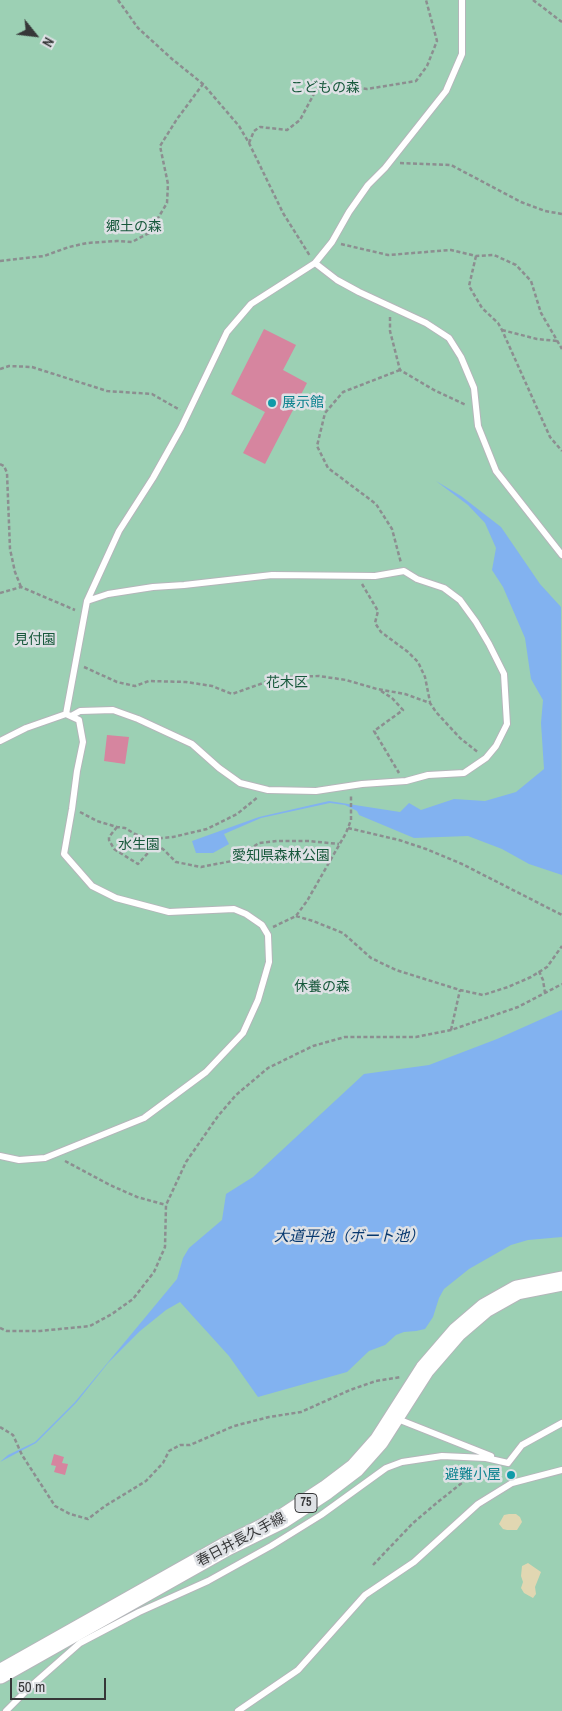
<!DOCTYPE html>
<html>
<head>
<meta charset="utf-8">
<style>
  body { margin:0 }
  #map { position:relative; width:562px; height:1711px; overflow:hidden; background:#dee1e5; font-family:"Archivo Narrow",sans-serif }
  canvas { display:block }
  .north { position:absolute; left:10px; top:10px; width:50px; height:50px; -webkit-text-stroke:4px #dee1e5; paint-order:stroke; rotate:119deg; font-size:14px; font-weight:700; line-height:20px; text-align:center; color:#363738 }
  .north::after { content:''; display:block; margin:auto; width:18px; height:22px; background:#363738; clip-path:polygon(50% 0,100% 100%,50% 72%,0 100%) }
  .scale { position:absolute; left:10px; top:1678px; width:96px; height:22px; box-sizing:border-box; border:2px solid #363738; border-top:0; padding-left:6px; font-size:15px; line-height:18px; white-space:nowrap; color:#363738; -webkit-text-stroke:4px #dee1e5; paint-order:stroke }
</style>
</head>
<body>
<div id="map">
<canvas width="562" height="1711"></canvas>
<div class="north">N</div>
<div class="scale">50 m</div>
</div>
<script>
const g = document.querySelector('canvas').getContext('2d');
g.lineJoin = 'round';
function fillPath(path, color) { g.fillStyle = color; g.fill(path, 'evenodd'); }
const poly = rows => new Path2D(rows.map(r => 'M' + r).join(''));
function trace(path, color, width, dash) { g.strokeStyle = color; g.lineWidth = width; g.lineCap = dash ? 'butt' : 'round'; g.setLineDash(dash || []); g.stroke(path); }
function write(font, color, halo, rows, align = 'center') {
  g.font = font + ' "Archivo Narrow","Noto Sans JP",sans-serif'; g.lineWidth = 5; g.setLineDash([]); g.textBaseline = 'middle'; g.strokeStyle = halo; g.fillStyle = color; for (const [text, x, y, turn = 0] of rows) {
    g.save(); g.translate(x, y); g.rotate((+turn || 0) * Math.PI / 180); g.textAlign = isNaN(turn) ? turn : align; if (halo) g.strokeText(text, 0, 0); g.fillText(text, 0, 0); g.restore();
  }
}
fillPath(poly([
  [0,0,562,0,562,1711,0,1711]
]), '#9cd0b4');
fillPath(poly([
  [509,1514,516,1514,520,1517,522,1522,517,1530,507,1530,503,1529,499,1524,504,1515],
  [528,1563,541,1572,535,1587,536,1594,533,1598,524,1593,521,1588,523,1582,521,1576,522,1566]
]), '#e1d7b2');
fillPath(poly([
  [436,481,461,496,501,527,540,584,561,607,562,875,529,864,502,849,468,836,414,838,359,815,357,811,345,805,330,803,261,818,224,834,229,844,213,853,196,853,192,841,259,817,329,801,400,812,409,803,421,810,454,799,485,801,516,792,544,769,541,723,543,700,531,679,525,638,503,587,492,570,496,548,485,523,468,505],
  [562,1010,562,1237,528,1240,511,1245,469,1269,444,1289,439,1298,433,1317,425,1329,416,1331,404,1332,396,1335,385,1345,369,1351,347,1372,258,1397,229,1356,180,1302,166,1310,140,1331,108,1363,76,1403,36,1443,0,1462,8,1455,35,1442,75,1402,177,1279,183,1258,189,1248,222,1220,226,1194,253,1177,364,1074,429,1065,497,1039]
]), '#82b2f0');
fillPath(poly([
  [264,329,296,345,283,370,307,383,265,464,243,453,265,412,231,394],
  [107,735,129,737,125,764,104,761],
  [54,1454,64,1457,62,1463,68,1464,65,1475,54,1472,56,1466,51,1465]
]), '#d6859f');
const service = poly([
  [315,263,337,280,359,292,426,323,449,338,461,357,474,388,478,426,496,471,562,555],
  [66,714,87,601,119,531,153,478,181,428,227,332,251,304,315,263,332,242,349,212,368,185,385,168,446,91,462,54,462,0],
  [71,716,80,711,113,710,138,719,192,744,219,768,240,783,268,790,316,791,362,784,406,781,428,775,464,773,486,758,496,746,507,724,504,674,489,644,476,622,460,600,444,588,417,579,404,571,375,576,272,575,184,585,153,587,108,594,87,601],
  [0,741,26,728,66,714,79,720,83,742,77,771,72,809,64,854,92,886,116,898,169,912,234,909,246,914,262,925,268,935,269,962,258,1000,243,1033,206,1072,144,1118,45,1158,19,1160,0,1156],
  [395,1418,491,1456],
  [508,1463,522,1445,562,1423],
  [6,1711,30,1687,80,1643,139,1612,208,1581,271,1546,321,1515,386,1468,402,1462,442,1456,486,1458,508,1463],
  [238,1711,298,1670,365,1595,414,1562,478,1504,512,1483,562,1470]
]);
const primary = poly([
  [0,1674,227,1546,282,1519,326,1490,355,1468,379,1441,425,1369,457,1332,485,1308,517,1290,562,1281]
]);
trace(service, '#b4b6ba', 8);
trace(primary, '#b4b6ba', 21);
trace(poly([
  [118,0,138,28,172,59,203,84,239,126,249,143,283,213,310,256],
  [533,0,562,22],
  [249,143,254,131,260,127,287,130,300,120,315,92,323,82,367,89,416,81,427,66,437,41,426,0],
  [400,163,451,165,521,202,545,211,562,214],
  [341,244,388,255,451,250,476,256,494,255,516,265,531,281,541,313,562,349],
  [476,256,469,286,482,308,498,323,502,330,550,437,562,451],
  [0,261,44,256,69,247,87,243,117,241,132,242,149,233,167,203,168,184,160,146,177,119,203,84],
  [390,317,390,331,400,370,434,390,466,405],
  [502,330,537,339,557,341],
  [0,369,9,366,32,367,107,391,152,394,180,410],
  [400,370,343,392,325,413,317,446,328,468,376,504,392,529,401,563],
  [0,464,4,466,7,473,10,549,15,572,21,587],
  [362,584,378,611,375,623,381,632,408,652,418,662,425,677,430,702],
  [0,593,21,587,75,610],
  [84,667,117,682,135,686,149,681,186,682,212,686,232,694,269,681,291,677,319,676,346,680,377,689,405,694,430,703,436,712,460,738,479,753],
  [381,691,392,698,403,710,374,731,399,773],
  [80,812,97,821,117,827,125,828,135,834,150,839,173,837,207,829,237,814,258,797],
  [117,827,109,837,109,840,114,849,138,864,155,845],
  [348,828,399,840,426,849,462,864,562,915],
  [151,840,164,850,176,862,201,867,232,861,259,843,277,841,309,841,339,844],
  [296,916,313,921,343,933,371,958,396,970,460,990,483,995,508,987,531,977,547,967,562,946],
  [273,927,296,916,307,901,346,833,351,820,351,794],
  [539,971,543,980,545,993],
  [451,1030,460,990],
  [65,1161,110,1185,137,1197,166,1205],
  [0,1328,7,1331,40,1331,90,1326,112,1314,133,1299,154,1272,165,1247,166,1205,186,1162,218,1116,236,1095,268,1068,313,1046,345,1037,416,1037,451,1030,518,1007,562,984],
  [0,1427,13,1435,22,1455,55,1506,70,1514,88,1519,105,1506,146,1481,163,1463,169,1451,180,1445,190,1445,234,1426,269,1417,301,1412,350,1390,376,1381,401,1377],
  [373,1565,413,1523,439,1501,472,1475,490,1469]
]), '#8c8e90', 2.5, [4, 2.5]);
trace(service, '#fff', 6);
trace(primary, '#fff', 19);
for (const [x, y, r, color] of [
  [272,403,5,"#0f9aa8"],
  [511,1475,5,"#0f9aa8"]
]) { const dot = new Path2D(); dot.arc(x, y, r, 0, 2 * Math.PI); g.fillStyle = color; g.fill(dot); trace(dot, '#dee1e5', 2); }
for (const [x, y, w] of [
  [306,1503,22]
]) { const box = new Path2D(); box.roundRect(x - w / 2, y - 9.5, w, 19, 4); g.fillStyle = '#dee1e5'; g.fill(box); trace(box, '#363738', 1); }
write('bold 12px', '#363738', null, [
  ["75",306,1503]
]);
write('14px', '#17583b', '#dee1e5', [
  ["こどもの森",325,88],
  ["郷土の森",134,227],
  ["見付園",35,640],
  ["花木区",287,683],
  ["水生園",139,845],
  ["愛知県森林公園",281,856],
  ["休養の森",322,987]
]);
write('14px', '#0d838f', '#dee1e5', [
  ["展示館",282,403],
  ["避難小屋",501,1475,"right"]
], 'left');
write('14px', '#363738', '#dee1e5', [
  ["春日井長久手線",241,1540,-28]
]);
write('italic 15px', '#06386f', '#dee1e5', [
  ["大道平池（ボート池）",349,1237]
]);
</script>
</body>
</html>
